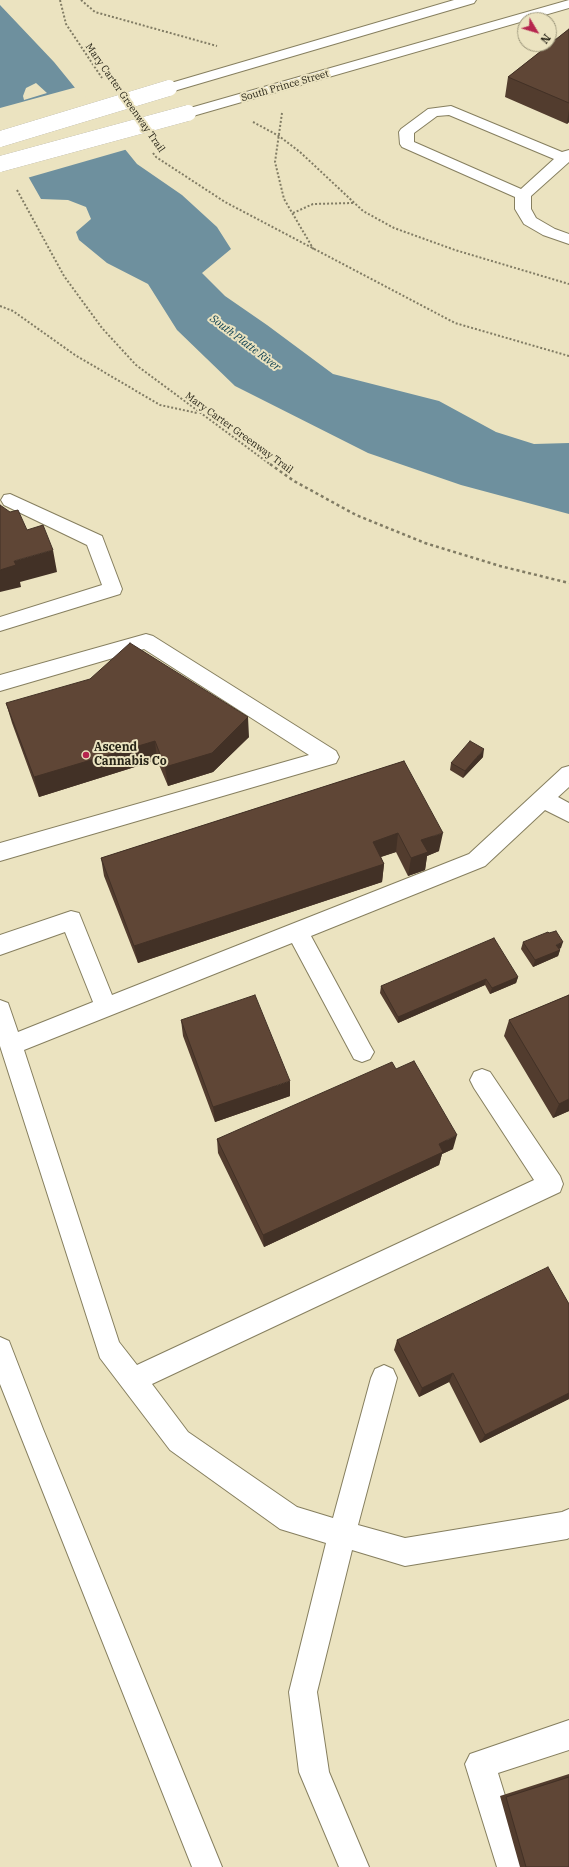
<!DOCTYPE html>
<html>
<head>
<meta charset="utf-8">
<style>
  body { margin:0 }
  #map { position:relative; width:569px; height:1867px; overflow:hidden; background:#ebe3c0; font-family:"IBM Plex Serif",serif }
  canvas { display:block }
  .north { position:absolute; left:517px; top:12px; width:40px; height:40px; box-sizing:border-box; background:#ebe3c0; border:1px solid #9d977c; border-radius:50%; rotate:128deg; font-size:11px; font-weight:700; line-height:16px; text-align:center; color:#272417 }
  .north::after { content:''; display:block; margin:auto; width:14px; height:18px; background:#b6254e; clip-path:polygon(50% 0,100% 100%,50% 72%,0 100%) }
</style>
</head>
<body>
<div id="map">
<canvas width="569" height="1867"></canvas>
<div class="north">N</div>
</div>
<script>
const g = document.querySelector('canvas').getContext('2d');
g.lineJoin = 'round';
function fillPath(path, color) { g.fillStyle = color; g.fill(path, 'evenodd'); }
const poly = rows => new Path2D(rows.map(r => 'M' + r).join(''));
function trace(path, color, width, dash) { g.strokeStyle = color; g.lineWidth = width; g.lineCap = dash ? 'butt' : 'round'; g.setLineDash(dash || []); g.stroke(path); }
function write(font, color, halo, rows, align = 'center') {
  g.font = font + ' "IBM Plex Serif",serif'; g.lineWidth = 4; g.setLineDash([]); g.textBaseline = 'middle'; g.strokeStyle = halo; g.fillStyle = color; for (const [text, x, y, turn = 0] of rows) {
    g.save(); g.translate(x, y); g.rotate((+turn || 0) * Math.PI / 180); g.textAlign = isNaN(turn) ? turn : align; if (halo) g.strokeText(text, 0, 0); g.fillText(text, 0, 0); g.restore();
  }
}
fillPath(poly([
  [0,5,54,62,137,164,182,195,217,227,231,249,202,273,225,296,267,325,333,374,439,401,496,432,534,444,569,443,569,514,461,485,368,453,235,386,177,330,148,284,107,263,79,240,76,232,91,219,86,207,68,200,41,199,0,127],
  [36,83,47,93,24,100,23,96,26,88]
]), '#6e909e');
fillPath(poly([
  [77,87,128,149,27,178,0,131,0,108]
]), '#ebe3c0');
const minor = poly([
  [454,0,476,0,474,3,174,91,169,92,164,91,162,88,164,85,454,0],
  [569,0,569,8,193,116,183,116,181,113,183,110,569,0],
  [451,106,562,152,569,150,569,162,531,196,531,209,536,218,555,229,569,234,569,244,543,235,524,224,515,209,515,197,402,147,400,144,399,132,401,129,428,109,451,106],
  [449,115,554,159,521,189,414,142,414,133,437,116,449,115],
  [10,494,102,536,122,589,120,594,0,631,0,617,102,585,87,545,4,505,1,500,4,495,10,494],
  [146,634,153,636,336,751,339,757,336,763,0,861,0,843,309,755,144,649,0,691,0,675,146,634],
  [569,766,569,787,558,797,569,803,569,822,545,810,485,866,311,936,370,1045,374,1052,370,1059,362,1062,354,1059,292,943,24,1050,119,1342,137,1365,534,1180,474,1088,470,1080,474,1072,482,1069,490,1072,560,1176,563,1184,560,1192,152,1384,188,1432,297,1507,333,1518,371,1378,375,1369,384,1365,393,1369,397,1378,358,1525,405,1538,562,1512,569,1509,569,1538,567,1539,405,1566,352,1550,317,1692,329,1772,369,1867,339,1867,299,1772,289,1692,326,1543,280,1529,170,1450,100,1358,0,1046,0,1000,8,1003,18,1032,93,1002,65,932,0,955,0,935,71,911,79,913,112,995,469,854,562,768,569,766],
  [569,1720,569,1750,498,1773,527,1867,497,1867,465,1764,470,1754,569,1720]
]);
const highway = poly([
  [0,1337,9,1341,43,1429,222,1867,192,1867,0,1384,0,1337]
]);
trace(minor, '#867f5f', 2);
trace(highway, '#867f5f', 2);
trace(poly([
  [60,0,66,24,102,78],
  [81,0,95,12,217,46],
  [282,113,275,162,284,199,314,250],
  [253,122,279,136,300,152,363,211,394,228,455,250,569,284],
  [153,153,156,157,225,202,455,323,569,356],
  [17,190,64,276,102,328,136,365,271,465],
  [293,213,313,204,354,203],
  [0,306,13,311,75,355,160,405,197,413]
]), '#817c64', 2, [2, 2]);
trace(poly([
  [270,464,294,481,356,515,425,543,500,566,569,583]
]), '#817c64', 2.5, [3, 3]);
fillPath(minor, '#fff');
fillPath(highway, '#fff');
const minorBridge = poly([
  [0,139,169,88],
  [0,164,188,113]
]);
trace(minorBridge, '#867f5f', 16, []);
trace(minorBridge, '#fff', 16);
fillPath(poly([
  [569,29,569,122,567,124,505,97,508,77],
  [6,703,249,737,213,772,168,786,157,760,39,797,12,723],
  [483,757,463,778,450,770,451,763],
  [404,761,439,851,427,856,425,870,408,876,396,852,381,857,384,864,382,882,138,963,104,876,101,858],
  [523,942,561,948,559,949,560,950,558,956,533,967,521,949],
  [518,977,516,983,490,994,485,985,398,1023,380,993,381,986],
  [569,995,569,1111,553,1118,504,1036,509,1020],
  [181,1020,290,1096,215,1122,183,1036],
  [396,1069,453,1149,442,1154,439,1165,264,1247,218,1153,217,1139],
  [569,1304,569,1399,480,1443,449,1382,419,1397,394,1350,397,1340],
  [569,1774,569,1867,520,1867,500,1796]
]), '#523c2e');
fillPath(poly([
  [569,109,569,122,567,124],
  [53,550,57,572,20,582,21,587,0,592,0,570,14,561],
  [248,717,249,737,213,772,168,786,165,767],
  [155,741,157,760,39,797,34,777],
  [484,749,483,757,463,778,465,771],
  [398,833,396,852,371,860,373,842],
  [443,833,439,851,427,856,425,870,408,876,411,858,421,840],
  [384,864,382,882,138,963,134,946],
  [563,942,561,948,554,951,556,945],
  [560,950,558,956,533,967,535,960],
  [518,977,516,983,490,994,492,988],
  [486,979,485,985,398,1023,398,1017],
  [290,1081,290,1096,215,1122,213,1107],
  [569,1099,569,1111,553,1118,559,1104],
  [457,1135,453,1149,442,1154,439,1165,264,1247,263,1235],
  [453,1373,449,1382,419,1397,422,1388],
  [569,1393,569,1399,480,1443,485,1435]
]), '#423126');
const building = poly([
  [569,29,569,103,508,77,569,29],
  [0,505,10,512,18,510,27,530,43,525,53,550,14,561,16,565,0,570,0,505],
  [130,643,248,717,212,753,165,767,155,741,34,777,6,703,90,679,130,643],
  [470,741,484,749,465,771,451,763,470,741],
  [404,761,443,833,421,840,428,852,411,858,398,833,373,842,384,864,134,946,101,858,404,761],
  [556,931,563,942,556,945,560,950,535,960,523,942,548,932,549,933,556,931],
  [494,938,518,977,492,988,486,979,398,1017,381,986,494,938],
  [255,995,290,1081,213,1107,181,1020,255,995],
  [569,995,569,1099,559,1104,509,1020,569,995],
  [414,1061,457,1135,439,1144,443,1152,263,1235,217,1139,392,1062,396,1069,414,1061],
  [548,1267,569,1304,569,1393,485,1435,453,1373,422,1388,397,1340,548,1267],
  [569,1777,569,1867,526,1867,506,1797,569,1777]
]);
fillPath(building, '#5f4636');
trace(building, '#423126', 1);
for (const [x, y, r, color] of [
  [86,755,4,"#b6254e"]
]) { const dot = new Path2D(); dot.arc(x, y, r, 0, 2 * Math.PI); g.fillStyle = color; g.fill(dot); trace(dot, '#ebe3c0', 1.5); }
write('10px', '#272417', '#ebe3c0', [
  ["South Prince Street",285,86,-16],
  ["Mary Carter Greenway Trail",125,98,55],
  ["Mary Carter Greenway Trail",239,433,36]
]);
write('italic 11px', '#0f4051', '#ebe3c0', [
  ["South Platte River",245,343,37]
]);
write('bold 12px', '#272417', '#ebe3c0', [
  ["Ascend",94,748],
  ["Cannabis Co",94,762]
], 'left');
</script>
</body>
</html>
